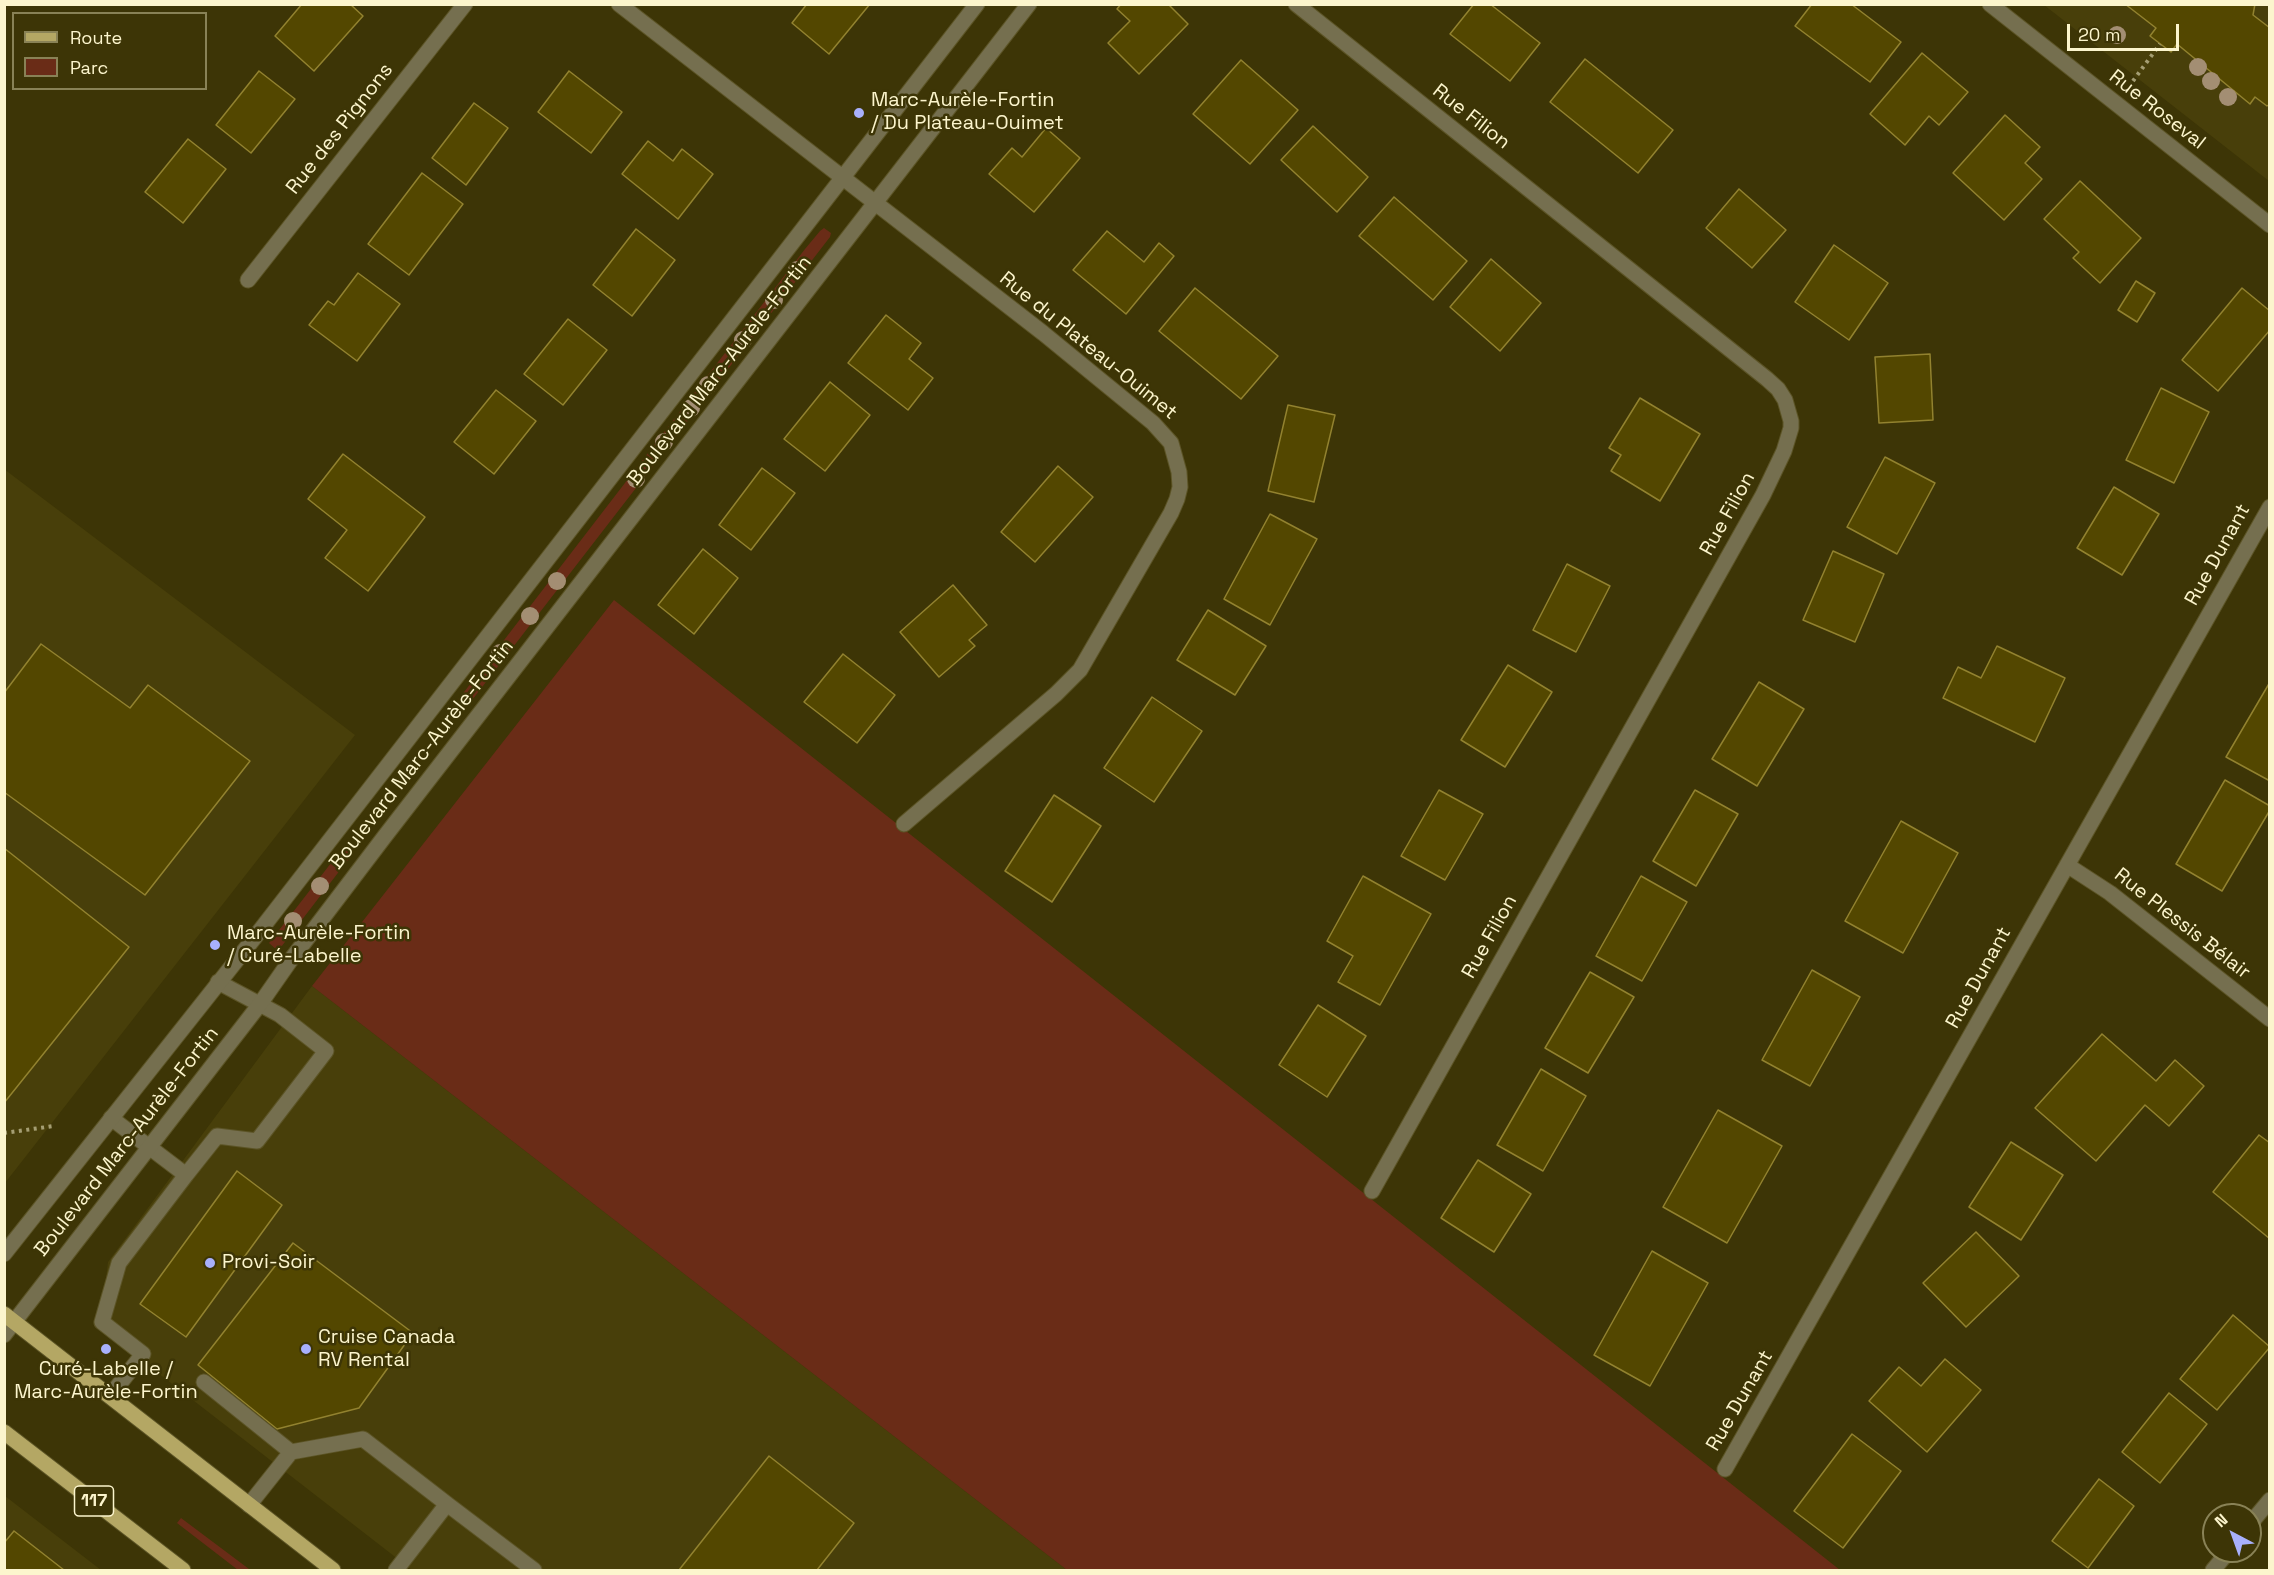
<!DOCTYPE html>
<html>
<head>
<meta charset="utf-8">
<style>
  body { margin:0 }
  #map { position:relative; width:2274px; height:1575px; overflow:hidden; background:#3d3506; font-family:"Space Grotesk",sans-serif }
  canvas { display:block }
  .frame { position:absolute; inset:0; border:6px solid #fcf5cd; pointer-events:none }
  .legend { position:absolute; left:12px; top:12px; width:195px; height:78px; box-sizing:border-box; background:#3d3506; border:2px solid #898256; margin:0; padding:8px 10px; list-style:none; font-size:18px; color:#fcf5cd }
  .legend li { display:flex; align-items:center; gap:12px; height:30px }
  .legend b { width:30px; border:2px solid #898256 }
  .north { position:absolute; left:2202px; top:1503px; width:60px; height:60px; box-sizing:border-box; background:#3d3506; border:2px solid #898256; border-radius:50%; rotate:319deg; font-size:16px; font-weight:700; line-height:24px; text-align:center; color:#fcf5cd }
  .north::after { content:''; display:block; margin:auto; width:21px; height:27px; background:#a8b0fc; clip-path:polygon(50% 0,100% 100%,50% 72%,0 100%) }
  .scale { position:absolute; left:2067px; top:24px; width:112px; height:27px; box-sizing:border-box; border:3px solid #fcf5cd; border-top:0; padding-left:8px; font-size:18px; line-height:21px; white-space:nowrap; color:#fcf5cd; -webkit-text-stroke:4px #3d3506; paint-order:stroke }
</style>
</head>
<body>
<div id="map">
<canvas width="2274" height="1575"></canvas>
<div class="frame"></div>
<ul class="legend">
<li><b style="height:8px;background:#b4a764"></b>Route</li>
<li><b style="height:16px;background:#6a2c17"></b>Parc</li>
</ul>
<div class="north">N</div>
<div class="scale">20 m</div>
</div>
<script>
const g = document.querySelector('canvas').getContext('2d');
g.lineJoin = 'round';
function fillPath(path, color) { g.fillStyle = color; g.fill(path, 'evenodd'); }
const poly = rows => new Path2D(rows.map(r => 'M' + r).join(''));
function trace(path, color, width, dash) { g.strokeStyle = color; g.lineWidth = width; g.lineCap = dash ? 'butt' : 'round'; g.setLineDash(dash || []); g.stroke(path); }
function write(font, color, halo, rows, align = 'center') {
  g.font = font + ' "Space Grotesk",sans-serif'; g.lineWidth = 5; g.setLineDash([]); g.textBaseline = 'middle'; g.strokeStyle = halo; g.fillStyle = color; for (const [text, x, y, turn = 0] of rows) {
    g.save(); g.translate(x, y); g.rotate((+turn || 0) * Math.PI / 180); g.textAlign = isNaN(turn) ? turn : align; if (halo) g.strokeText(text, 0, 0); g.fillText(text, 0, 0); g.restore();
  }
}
fillPath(poly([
  [2044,5,2269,5,2269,181],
  [4,469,355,735,5,1183,4,1183],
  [312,986,1067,1570,412,1570,100,1328,108,1262],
  [5,1496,101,1570,5,1570]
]), '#483f0a');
fillPath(poly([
  [824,228,831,233,830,237,469,704,463,706,458,699,461,696,805,249,820,231],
  [614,600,1840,1570,1067,1570,312,986],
  [345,845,354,852,278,951,269,943],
  [181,1518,249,1569,251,1570,238,1570,177,1523]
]), '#6a2c17');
const building = poly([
  [302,4,350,4,363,16,314,71,275,36,302,4],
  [807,4,870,4,829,54,792,23,807,4],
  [1121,4,1168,4,1188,24,1139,74,1108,43,1130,21,1117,9,1121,4],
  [1474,4,1490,4,1540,43,1510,81,1450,34,1474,4],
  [1812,4,1851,4,1901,42,1870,82,1795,26,1812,4],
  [2125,4,2255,4,2253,15,2270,28,2270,104,2267,106,2255,97,2250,104,2177,44,2171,52,2150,36,2156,28,2125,4],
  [1922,53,1968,92,1939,125,1929,116,1905,145,1870,114,1922,53],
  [1585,59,1673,130,1638,173,1550,102,1585,59],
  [1241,60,1298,110,1250,164,1193,114,1241,60],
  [259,71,295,99,251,153,216,125,259,71],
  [569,71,622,112,591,153,538,112,569,71],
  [474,103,508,128,466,185,432,158,474,103],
  [2005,115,2040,147,2025,163,2042,179,2004,220,1953,173,2005,115],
  [1313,126,1368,177,1337,212,1281,160,1313,126],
  [1046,128,1080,158,1034,212,989,174,1012,148,1022,157,1046,128],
  [188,139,226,169,183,223,145,192,188,139],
  [648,141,673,161,682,149,713,174,678,219,622,174,648,141],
  [422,173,463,204,409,275,368,244,422,173],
  [2080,181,2141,238,2100,283,2073,258,2079,252,2044,219,2080,181],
  [1739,189,1786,230,1752,268,1706,228,1739,189],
  [1394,197,1467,261,1433,300,1359,236,1394,197],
  [636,229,675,260,632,316,593,285,636,229],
  [1107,231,1144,262,1159,243,1174,256,1126,314,1073,270,1107,231],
  [1834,245,1888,283,1849,340,1795,302,1834,245],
  [1491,259,1541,303,1500,351,1450,307,1491,259],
  [358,273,400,304,357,361,309,325,328,301,334,305,358,273],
  [2136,281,2155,293,2137,322,2118,310,2136,281],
  [1195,288,1278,356,1241,399,1159,331,1195,288],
  [2242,288,2270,311,2270,330,2218,391,2182,360,2242,288],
  [886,315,921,343,909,359,933,378,908,410,848,363,886,315],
  [568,319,607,350,563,405,524,374,568,319],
  [1930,354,1933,420,1879,423,1875,357,1930,354],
  [830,382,870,415,825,471,784,439,830,382],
  [2161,388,2209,412,2174,483,2126,460,2161,388],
  [496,390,536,421,494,474,454,442,496,390],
  [1640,398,1700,434,1660,501,1611,471,1621,455,1609,448,1640,398],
  [1288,405,1335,415,1314,502,1268,491,1288,405],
  [343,454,425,517,368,591,325,558,347,530,308,499,343,454],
  [1885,457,1935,483,1897,554,1847,527,1885,457],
  [1058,466,1093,497,1035,562,1001,532,1058,466],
  [762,468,795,493,751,550,719,525,762,468],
  [2114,487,2159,514,2122,575,2077,548,2114,487],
  [1270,514,1317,539,1270,625,1224,599,1270,514],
  [703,549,738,578,694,634,658,605,703,549],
  [1833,551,1884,574,1855,642,1803,620,1833,551],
  [1567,564,1610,586,1576,652,1533,630,1567,564],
  [953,585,987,625,969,640,975,646,939,677,900,632,953,585],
  [1208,610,1266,646,1235,695,1177,660,1208,610],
  [41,644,130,708,148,685,250,761,145,895,4,792,4,693,41,644],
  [1997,646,2065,678,2035,742,1943,698,1958,667,1981,678,1997,646],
  [843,654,895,695,857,743,804,702,843,654],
  [1508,665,1552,692,1505,767,1461,740,1508,665],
  [1759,682,1804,709,1757,786,1712,759,1759,682],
  [2270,682,2270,781,2226,757,2270,682],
  [1152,697,1202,731,1154,802,1104,768,1152,697],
  [2225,780,2270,806,2270,810,2222,891,2176,864,2225,780],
  [1439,790,1483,814,1445,880,1401,856,1439,790],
  [1695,790,1738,814,1696,886,1653,861,1695,790],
  [1054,795,1101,826,1052,902,1005,871,1054,795],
  [1901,821,1958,853,1903,953,1845,921,1901,821],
  [4,848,129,947,4,1103,4,848],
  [1363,876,1431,914,1380,1005,1338,982,1353,956,1327,941,1363,876],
  [1641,876,1687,902,1642,981,1596,956,1641,876],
  [1812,970,1860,997,1810,1086,1762,1060,1812,970],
  [1590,972,1634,997,1588,1073,1545,1048,1590,972],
  [1318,1005,1366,1036,1327,1097,1279,1065,1318,1005],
  [2102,1034,2156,1081,2175,1060,2204,1086,2169,1126,2145,1105,2096,1161,2035,1108,2102,1034],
  [1541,1069,1586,1096,1543,1171,1497,1145,1541,1069],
  [1718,1110,1782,1146,1727,1243,1663,1207,1718,1110],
  [2259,1135,2270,1143,2270,1239,2213,1192,2259,1135],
  [2011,1142,2063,1175,2021,1240,1969,1207,2011,1142],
  [1478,1160,1531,1194,1494,1252,1441,1218,1478,1160],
  [237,1171,282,1205,186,1337,140,1304,237,1171],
  [1976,1232,2019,1276,1966,1327,1923,1283,1976,1232],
  [293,1243,413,1333,359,1408,277,1429,198,1365,293,1243],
  [1652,1251,1708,1283,1650,1386,1594,1355,1652,1251],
  [2233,1315,2270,1347,2217,1410,2180,1379,2233,1315],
  [1945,1359,1981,1390,1927,1452,1869,1401,1899,1367,1921,1386,1945,1359],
  [2169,1393,2207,1424,2160,1483,2122,1452,2169,1393],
  [1852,1434,1901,1471,1843,1548,1794,1511,1852,1434],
  [769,1456,854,1523,817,1570,679,1570,769,1456],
  [2099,1479,2134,1506,2088,1568,2052,1541,2099,1479],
  [14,1531,64,1570,4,1570,4,1543,14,1531]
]);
fillPath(building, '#534700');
trace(building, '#92822f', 1.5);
const lane = poly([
  [186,1175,217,1136,257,1141,326,1051,280,1015,218,982],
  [204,1382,291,1452],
  [110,1396,143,1354,102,1322,119,1263,186,1175,111,1118],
  [447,1504,534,1570],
  [249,1505,291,1452,363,1439,447,1504,396,1570]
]);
const street = poly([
  [619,4,1043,333,1153,423,1171,443,1179,472,1180,487,1177,499,1171,513,1080,670,1056,694,904,824],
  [1296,4,1767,379,1778,389,1785,400,1791,421,1791,428,1784,451,1763,495,1372,1191],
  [1990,4,2270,225],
  [248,280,465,4],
  [2067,865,2110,893,2270,1019],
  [4,1254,255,937,977,4],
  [4,1335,260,1004,290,961,385,836,1029,4],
  [1725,1469,2270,507],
  [2250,1524,2270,1500],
  [2213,1570,2229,1551]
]);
const primary = poly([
  [4,1314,333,1570],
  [4,1432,183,1570]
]);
trace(lane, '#5c5426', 17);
trace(street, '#5c5426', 17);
trace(primary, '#5c5426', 17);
trace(poly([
  [2133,81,2160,44],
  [4,1133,54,1126]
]), '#a59e73', 4, [3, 4.5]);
trace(lane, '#756f4f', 15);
trace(street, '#756f4f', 15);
trace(primary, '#b4a764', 15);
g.fillStyle = '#a38e73';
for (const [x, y] of [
  [2117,35],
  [2198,67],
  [2211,81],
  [2228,97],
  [797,270],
  [774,300],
  [743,340],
  [708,385],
  [691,408],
  [664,442],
  [636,479],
  [557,581],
  [530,616],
  [500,653],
  [320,886],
  [293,921]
]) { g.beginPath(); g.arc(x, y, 9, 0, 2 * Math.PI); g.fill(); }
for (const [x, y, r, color] of [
  [859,113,6,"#a8b0fc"],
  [215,945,6,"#a8b0fc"],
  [210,1263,6,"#a8b0fc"],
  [106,1349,6,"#a8b0fc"],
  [306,1349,6,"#a8b0fc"]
]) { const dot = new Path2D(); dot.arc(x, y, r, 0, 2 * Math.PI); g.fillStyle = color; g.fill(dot); trace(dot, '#3d3506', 2); }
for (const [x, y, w] of [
  [94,1501,39]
]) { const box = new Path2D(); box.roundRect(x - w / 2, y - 15, w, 30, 4.5); g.fillStyle = '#3d3506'; g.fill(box); trace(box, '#fcf5cd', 1.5); }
write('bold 18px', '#fcf5cd', null, [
  ["117",94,1501]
]);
write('20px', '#fcf5cd', '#3d3506', [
  ["Marc-Aurèle-Fortin",871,101],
  ["/ Du Plateau-Ouimet",871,124],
  ["Marc-Aurèle-Fortin",227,934],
  ["/ Curé-Labelle",227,957],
  ["Provi-Soir",222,1263],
  ["Cruise Canada",318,1338],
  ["RV Rental",318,1361],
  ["Curé-Labelle /",106,1370,"center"],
  ["Marc-Aurèle-Fortin",106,1393,"center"]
], 'left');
write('20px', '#fcf5cd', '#3d3506', [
  ["Rue Roseval",2157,110,38],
  ["Rue Filion",1471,117,38],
  ["Rue des Pignons",340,129,-52],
  ["Rue du Plateau-Ouimet",1088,346,39],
  ["Boulevard Marc-Aurèle-Fortin",720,371,-52],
  ["Rue Filion",1728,514,-61],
  ["Rue Dunant",2218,555,-61],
  ["Boulevard Marc-Aurèle-Fortin",422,755,-52],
  ["Rue Plessis Bélair",2182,924,38],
  ["Rue Filion",1490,937,-61],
  ["Rue Dunant",1979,978,-61],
  ["Boulevard Marc-Aurèle-Fortin",127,1142,-52],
  ["Rue Dunant",1740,1401,-60]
]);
</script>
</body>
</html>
